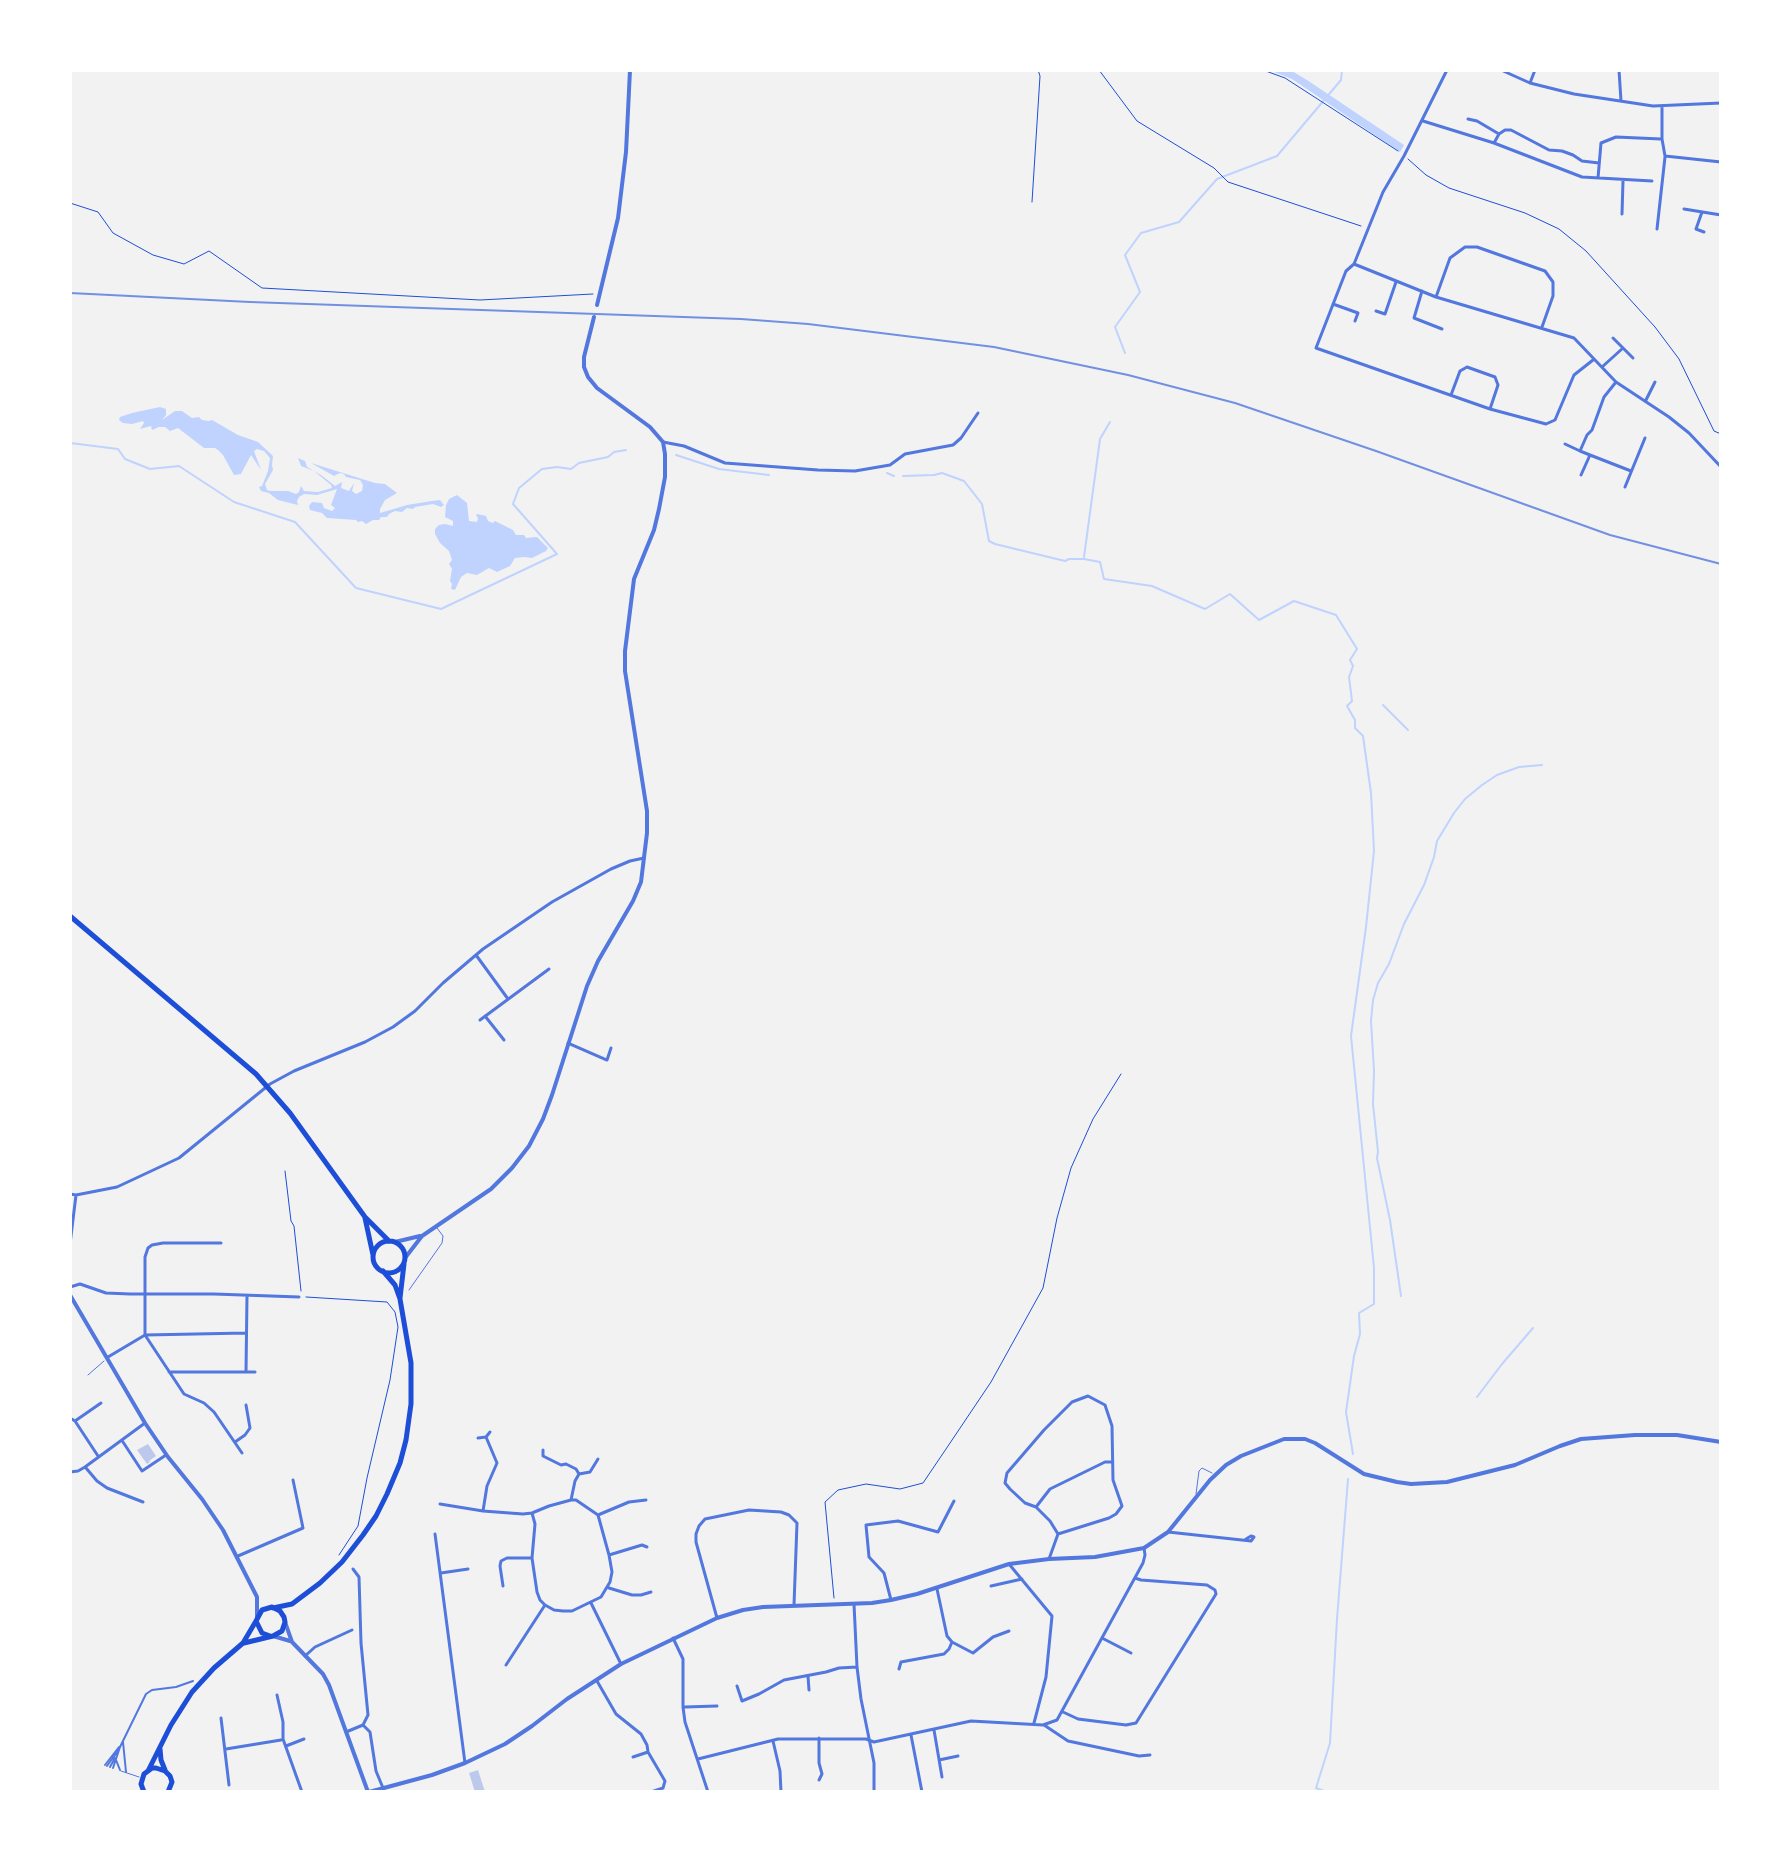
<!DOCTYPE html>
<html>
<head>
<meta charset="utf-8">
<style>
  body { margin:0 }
  #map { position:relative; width:1791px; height:1862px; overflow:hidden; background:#f2f2f2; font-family:"IBM Plex Sans",sans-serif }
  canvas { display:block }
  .frame { position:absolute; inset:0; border:72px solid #fff; pointer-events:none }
</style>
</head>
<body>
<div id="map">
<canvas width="1791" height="1862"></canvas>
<div class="frame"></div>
</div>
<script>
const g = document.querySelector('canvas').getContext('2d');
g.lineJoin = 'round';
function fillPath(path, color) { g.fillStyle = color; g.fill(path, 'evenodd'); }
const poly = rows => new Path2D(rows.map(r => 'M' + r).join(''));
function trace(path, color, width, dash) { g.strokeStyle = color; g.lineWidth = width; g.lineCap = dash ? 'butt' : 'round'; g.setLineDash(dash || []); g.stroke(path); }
fillPath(poly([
  [1269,70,1290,70,1307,80,1404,145,1400,152,1292,79],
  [160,407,166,409,166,415,162,420,175,411,182,411,192,418,199,417,202,420,209,421,212,420,238,435,258,442,273,456,272,465,273,470,265,484,267,490,270,491,288,491,296,494,299,492,301,486,304,491,318,492,332,488,331,485,314,471,301,466,298,458,305,461,307,467,321,475,335,486,342,482,341,488,349,491,354,483,352,491,356,494,362,491,363,485,360,480,346,477,344,474,340,473,334,476,311,463,375,483,385,484,397,493,385,500,380,509,380,513,407,505,432,501,440,500,444,505,441,507,433,504,415,507,413,509,407,508,402,512,395,511,389,514,387,517,381,517,379,520,373,520,366,524,362,521,358,522,356,520,327,518,322,513,310,510,309,506,312,502,322,503,324,508,332,511,335,508,331,505,337,489,317,495,304,494,299,497,297,501,298,505,278,500,269,493,261,491,259,487,262,486,268,471,270,458,264,451,257,449,254,451,261,470,251,455,241,474,234,475,223,455,218,450,215,448,204,448,178,428,170,431,165,427,159,427,152,430,151,426,140,429,144,423,143,421,132,424,123,423,119,420,120,417,132,413],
  [457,495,467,503,469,521,477,522,478,518,476,515,477,514,486,516,488,521,493,523,495,521,513,530,516,535,524,535,526,538,537,537,548,548,546,551,532,558,524,557,515,558,510,566,497,572,489,568,477,575,467,573,461,577,455,590,451,589,452,584,450,581,452,569,449,564,452,560,449,551,440,543,435,534,435,529,439,525,445,524,453,526,453,521,445,517,446,505,449,499]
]), '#bfd3fe');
trace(poly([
  [1125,353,1115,327,1140,292,1125,255,1141,233,1179,222,1217,179,1277,156,1341,80,1342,70],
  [70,443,118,449,125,459,150,469,179,466,234,502,295,522,356,588,441,609,557,554,513,504,519,488,542,469,557,467,571,469,579,463,608,457,614,452,626,450],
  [676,455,719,469,769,475],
  [887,473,894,476],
  [903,476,934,475,942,473,964,481,982,504,989,541,995,544,1065,561,1069,559,1084,559,1100,562,1104,579,1152,586,1205,609,1230,594,1259,620,1294,601,1336,615,1357,649,1350,660,1353,666,1349,677,1352,701,1347,706,1355,720,1355,728,1363,736,1371,793,1374,851,1366,927,1351,1036,1374,1268,1374,1304,1359,1313,1360,1334,1354,1356,1346,1412,1353,1454],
  [1084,557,1100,439,1110,422],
  [1383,705,1408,730],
  [1401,1296,1390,1220,1377,1158,1378,1152,1373,1104,1374,1071,1371,1021,1373,1000,1378,983,1389,964,1404,924,1424,885,1434,857,1437,841,1454,813,1465,799,1482,785,1497,775,1519,767,1542,765],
  [1477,1397,1502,1364,1533,1328],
  [1327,1792,1316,1788,1330,1743,1337,1619,1348,1479]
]), '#bfd3fe', 2);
fillPath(poly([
  [148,1444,156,1456,149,1461,150,1462,147,1464,137,1450],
  [478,1770,485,1792,475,1792,469,1773]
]), '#bdc9ec');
trace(poly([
  [1099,70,1137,121,1214,168,1228,182,1361,226],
  [1263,70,1285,78,1398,151],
  [1408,159,1426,175,1449,188,1525,213,1559,229,1586,251,1655,327,1679,359,1714,431,1721,434],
  [1032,202,1040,76,1038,70],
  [70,203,98,212,113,233,153,255,184,264,209,251,262,288,480,300,593,294],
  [285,1171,291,1221,294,1226,301,1291],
  [306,1297,387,1302,395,1312,398,1327,390,1380,367,1478,358,1526,339,1555],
  [834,1598,825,1502,838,1490,866,1484,900,1489,923,1483,946,1449,991,1382,1043,1288,1057,1218,1071,1168,1093,1119,1121,1074]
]), '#1d4ed8', 1);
trace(poly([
  [409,1290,442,1243,443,1236,437,1228],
  [88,1375,104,1361],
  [1196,1494,1199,1471,1202,1468,1212,1473],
  [121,1771,139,1777]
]), '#5277de', 1);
trace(poly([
  [123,1742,126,1772],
  [116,1760,120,1770],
  [105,1765,119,1747],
  [107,1766,118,1751],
  [110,1767,115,1758],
  [113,1768,120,1747,146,1694,152,1690,176,1687,193,1681]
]), '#5277de', 2);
trace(poly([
  [1447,70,1404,156,1383,192,1354,264,1346,271,1316,348,1490,409,1546,424,1555,420,1574,375,1593,360],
  [1501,70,1530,83,1574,94,1653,106,1721,103],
  [1619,70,1621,101],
  [1530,83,1535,70],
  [1662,106,1662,139,1665,156,1721,162],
  [1468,119,1477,121,1499,134],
  [1423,121,1494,143,1582,177,1652,181],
  [1494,143,1499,134,1505,130,1511,130,1549,150,1562,151,1573,155,1582,161,1599,163],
  [1598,178,1601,143,1616,137,1661,139],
  [1684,209,1721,215],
  [1702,212,1696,229,1704,232],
  [1622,214,1623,181],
  [1657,229,1665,157],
  [1354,264,1436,297,1574,338,1616,382,1669,417,1689,433,1721,467],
  [1422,291,1414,318,1442,329],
  [1436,297,1450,258,1465,247,1477,247,1545,271,1553,282,1553,296,1542,327],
  [1333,304,1358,313,1355,321],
  [1376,311,1385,314,1396,282],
  [1613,338,1633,358],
  [1602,367,1623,348],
  [1451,395,1460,371,1467,367,1495,377,1498,385,1490,409],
  [1646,400,1655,382],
  [663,442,684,446,725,463,818,470,855,471,890,465,905,454,953,445,961,438,978,413],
  [1565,444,1580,451],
  [1590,455,1631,471],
  [1581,475,1590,455,1580,451,1587,435,1592,430,1604,397,1616,382],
  [1625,487,1645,438],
  [476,955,508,999],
  [485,1016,504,1040],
  [480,1020,549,969],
  [568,1043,607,1060,611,1048],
  [70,1194,76,1195,117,1187,179,1158,270,1084,294,1071,365,1042,393,1027,415,1011,443,983,483,949,552,902,611,869,630,861,644,858],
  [221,1243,163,1243,152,1245,148,1248,145,1257,145,1335,184,1394,204,1403,214,1412,242,1453],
  [70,1244,76,1195],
  [70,1287,80,1284,106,1293,130,1294,214,1294,299,1297],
  [108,1357,145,1335,246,1333],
  [169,1372,255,1372],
  [246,1372,247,1296],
  [70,1418,75,1421,98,1456],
  [75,1421,101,1403],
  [478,1438,486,1437,490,1432],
  [123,1442,142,1471,166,1455],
  [235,1442,245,1435,250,1428,246,1405],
  [543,1450,543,1456,561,1465,566,1464,576,1469,579,1474,575,1481,571,1500],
  [86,1468,97,1481,107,1488,143,1502],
  [70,1472,78,1471,85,1467,145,1423],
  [579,1474,590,1472,598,1459],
  [440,1504,483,1511,523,1514,532,1513,549,1506,571,1500,576,1500,598,1515,609,1555,612,1572,610,1582,601,1597,572,1611,563,1611,554,1610,545,1605,540,1600,537,1592,532,1558,535,1524,532,1513],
  [1036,1507,1050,1489,1105,1462,1112,1462],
  [483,1511,487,1486,497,1463,486,1437],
  [598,1515,629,1502,646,1500],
  [1168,1532,1251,1541,1254,1537,1251,1536,1246,1539],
  [435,1534,465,1763],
  [609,1555,642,1545,647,1547],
  [238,1556,303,1528,293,1480],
  [1049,1559,1058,1534,1109,1518,1116,1514,1122,1506,1113,1480,1112,1426,1105,1405,1088,1396,1072,1402,1044,1430,1007,1473,1005,1483,1010,1489,1025,1503,1036,1507,1050,1521,1058,1534],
  [1009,1564,1052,1616,1046,1677,1034,1723],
  [441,1573,468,1569],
  [503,1586,500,1566,501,1561,507,1558,532,1558],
  [991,1586,1022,1579],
  [609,1588,632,1595,641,1595,651,1592],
  [937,1589,947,1636,952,1642],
  [891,1600,884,1573,869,1557,866,1525,898,1521,938,1532,954,1501],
  [591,1603,621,1664],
  [854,1604,857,1667,861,1699,874,1763,874,1792],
  [717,1618,696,1542,696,1534,699,1526,705,1519,749,1510,781,1512,789,1515,797,1523,794,1605],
  [673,1638,683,1659,683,1707,685,1722,708,1792],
  [1102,1638,1131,1653],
  [952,1642,973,1653,993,1637,1009,1631],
  [305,1656,315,1647,352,1630],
  [506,1665,545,1605],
  [899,1669,901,1662,944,1654,949,1649,952,1642],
  [808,1676,809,1690],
  [597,1681,616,1714,641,1734,647,1745,648,1752,665,1781,663,1788,651,1792],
  [737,1686,742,1701,759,1694,784,1680,826,1672,839,1668,857,1667],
  [277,1695,283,1722,283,1739,302,1792],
  [685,1707,717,1706],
  [1063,1712,1078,1719,1126,1725,1136,1723,1216,1594,1215,1590,1207,1585,1141,1580,1135,1578],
  [221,1718,229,1785],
  [363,1725,370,1732,376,1771,383,1788],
  [1044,1725,1068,1741,1139,1756,1150,1755],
  [934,1730,942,1777],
  [346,1732,363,1725,368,1715,361,1643,359,1577,353,1569],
  [911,1735,922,1792],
  [773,1741,780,1771,781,1792],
  [286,1746,304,1739],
  [226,1749,281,1740],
  [633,1757,648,1752],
  [698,1759,778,1739,866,1739,874,1742,971,1721,1043,1725,1057,1720,1143,1563,1145,1555,1144,1548],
  [939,1760,958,1756],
  [819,1780,822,1774,819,1763,819,1738]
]), '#5277de', 3);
trace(poly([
  [597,305,618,218,626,152,630,70],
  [395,1242,420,1236],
  [405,1258,422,1236,491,1189,512,1168,529,1146,543,1119,552,1095,587,986,598,961,633,901,641,882,647,833,647,811,625,671,625,651,634,579,654,530,659,509,665,477,665,454,663,442,650,427,597,388,588,377,584,367,584,357,594,317],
  [70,1295,145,1423,168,1457,202,1499,223,1530,257,1597,257,1618],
  [285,1622,292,1642,323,1674,329,1685,368,1792],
  [273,1636,290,1641],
  [369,1792,432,1775,465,1763,505,1744,532,1726,567,1699,621,1664,717,1618,743,1610,763,1607,872,1603,891,1600,917,1594,1009,1564,1049,1559,1095,1557,1144,1548,1168,1532,1210,1480,1226,1465,1241,1456,1284,1439,1305,1439,1315,1443,1364,1474,1397,1482,1411,1484,1447,1482,1515,1465,1560,1446,1581,1439,1635,1435,1677,1435,1721,1442]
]), '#5277de', 4);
trace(poly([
  [70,916,256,1074,290,1113,365,1217,389,1241],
  [365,1218,373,1255],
  '373 1257a16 16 0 1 1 32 0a16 16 0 1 1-32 0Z',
  [400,1298,404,1264],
  [273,1608,292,1604,320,1583,342,1562,363,1535,376,1516,387,1494,400,1463,406,1440,411,1404,411,1363,400,1299,395,1285,383,1271],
  [244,1643,273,1636,282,1631,285,1622,284,1617,280,1611,272,1607,262,1610,256,1621,262,1633,270,1636],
  [160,1749,161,1760,165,1770],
  [148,1771,171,1725,192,1692,214,1668,243,1643,256,1621],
  [144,1792,141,1784,144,1774,152,1768,156,1768,165,1771,170,1776,172,1782,168,1792]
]), '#1d4ed8', 5);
trace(poly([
  [70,293,250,302,741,319,808,324,994,347,1128,375,1235,403,1376,451,1610,535,1721,564]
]), '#7290e2', 2);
</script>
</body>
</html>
